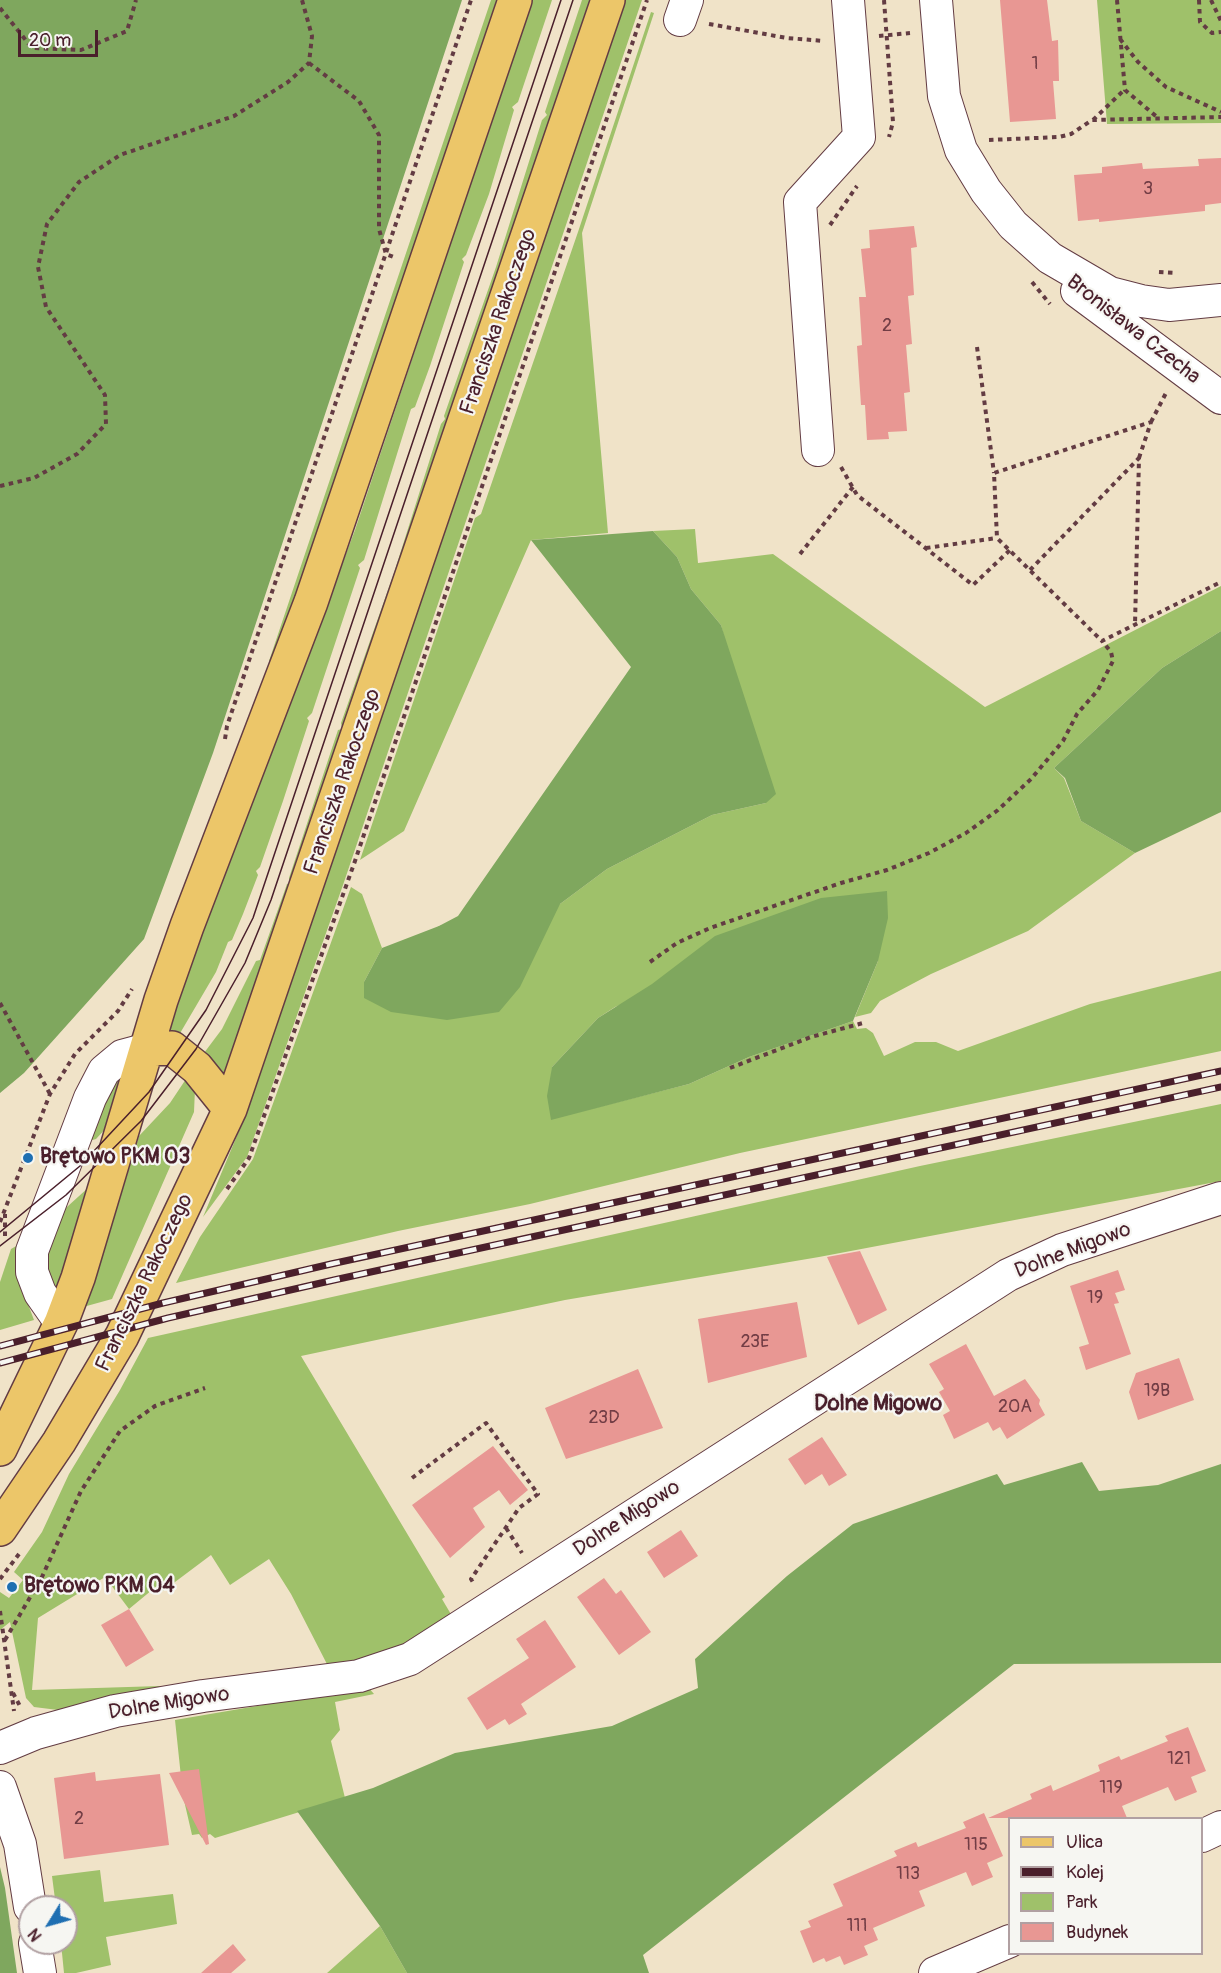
<!DOCTYPE html>
<html>
<head>
<meta charset="utf-8">
<style>
  body { margin:0 }
  #map { position:relative; width:1221px; height:1973px; overflow:hidden; background:#f0e3c8; font-family:Pangolin,sans-serif }
  canvas { display:block }
  .legend { position:absolute; left:1008px; top:1817px; width:195px; height:138px; box-sizing:border-box; background:#f6f6f2; border:2px solid #b1a0a2; margin:0; padding:8px 10px; list-style:none; font-size:18px; color:#4a1f2b }
  .legend li { display:flex; align-items:center; gap:12px; height:30px }
  .legend b { width:30px; border:2px solid #b1a0a2 }
  .north { position:absolute; left:18px; top:1895px; width:60px; height:60px; box-sizing:border-box; background:#f6f6f2; border:2px solid #b1a0a2; border-radius:50%; rotate:233deg; font-size:16px; font-weight:700; line-height:24px; text-align:center; color:#4a1f2b }
  .north::after { content:''; display:block; margin:auto; width:21px; height:27px; background:#1f6fb2; clip-path:polygon(50% 0,100% 100%,50% 72%,0 100%) }
  .scale { position:absolute; left:18px; top:30px; width:80px; height:27px; box-sizing:border-box; border:3px solid #4a1f2b; border-top:0; padding-left:8px; font-size:18px; line-height:21px; white-space:nowrap; color:#4a1f2b; -webkit-text-stroke:4px #f6f6f2; paint-order:stroke }
</style>
</head>
<body>
<div id="map">
<canvas width="1221" height="1973"></canvas>
<ul class="legend">
<li><b style="height:8px;background:#ecc669"></b>Ulica</li>
<li><b style="height:8px;background:#4a1f2b"></b>Kolej</li>
<li><b style="height:16px;background:#9fc16a"></b>Park</li>
<li><b style="height:16px;background:#e89793"></b>Budynek</li>
</ul>
<div class="north">N</div>
<div class="scale">20 m</div>
</div>
<script>
const g = document.querySelector('canvas').getContext('2d');
g.lineJoin = 'round';
function fillPath(path, color) { g.fillStyle = color; g.fill(path, 'evenodd'); }
const poly = rows => new Path2D(rows.map(r => 'M' + r).join(''));
function trace(path, color, width, dash) { g.strokeStyle = color; g.lineWidth = width; g.lineCap = dash ? 'butt' : 'round'; g.setLineDash(dash || []); g.stroke(path); }
function write(font, color, halo, rows, align = 'center') {
  g.font = font + ' Pangolin,sans-serif'; g.lineWidth = 4.5; g.setLineDash([]); g.textBaseline = 'middle'; g.strokeStyle = halo; g.fillStyle = color; for (const [text, x, y, turn = 0] of rows) {
    g.save(); g.translate(x, y); g.rotate((+turn || 0) * Math.PI / 180); g.textAlign = isNaN(turn) ? turn : align; if (halo) g.strokeText(text, 0, 0); g.fillText(text, 0, 0); g.restore();
  }
}
fillPath(poly([
  [491,0,498,0,273,663,269,661],
  [532,0,552,0,518,102,512,107,514,110,489,194,466,255,462,259,464,262,430,366,415,407,411,409,364,560,358,565,360,568,312,713,307,718,309,721,283,801,260,867,256,871,258,875,243,914,232,940,228,942,216,972,179,1035,170,1029,185,980,355,530],
  [582,0,590,0,223,1082,204,1053,222,1029,256,961,260,960,287,884,290,883,289,878,338,730,342,729,341,723,394,573,441,424,445,419,444,416,496,267,542,120,547,115,545,112],
  [625,0,642,0,343,885,247,1157,203,1217,249,1107],
  [1097,0,1221,0,1221,123,1107,124],
  [651,12,654,13,582,233,608,533,531,540,404,831,360,860,475,518,481,514,578,232],
  [695,529,698,563,773,554,985,707,1221,586,1221,631,1162,668,1054,768,1064,778,1081,821,1135,853,1028,931,931,974,880,1001,871,1013,855,1017,878,961,707,967,615,1007,598,1018,552,1067,551,1119,689,1084,749,1057,853,1021,857,1029,866,1028,873,1033,884,1056,915,1042,936,1042,958,1051,1090,1004,1221,971,1221,1051,740,1153,530,1204,398,1231,176,1283,200,1237,253,1159,351,887,362,894,382,948,364,982,439,926,560,904,607,869,712,815,766,803,721,625,691,589,677,557,653,531],
  [188,1076,195,1089,194,1112,112,1299,83,1307,99,1266,139,1136,170,1103],
  [117,1078,122,1078,108,1126,96,1139,89,1141,89,1145,81,1153],
  [1221,1104,1221,1181,819,1257,565,1300,301,1356,445,1597,442,1599,452,1616,393,1650,329,1668,291,1594,269,1559,230,1585,211,1555,163,1591,158,1585,129,1609,105,1577,38,1618,32,1690,160,1686,157,1691,58,1710,34,1707,26,1698,10,1622,0,1630,0,1592,9,1598,23,1580,14,1572,42,1532,69,1474,120,1390,148,1338,920,1166],
  [89,1187,58,1285,55,1289,45,1264,57,1216],
  [18,1245,18,1278,34,1320,0,1330,0,1282,11,1249],
  [368,1687,374,1694,335,1702,340,1730,331,1741,345,1798,215,1838,210,1834,202,1838,199,1834,192,1835,183,1796,175,1720],
  [100,1870,104,1902,173,1894,177,1924,106,1937,111,1965,76,1973,64,1973,61,1943,66,1943,66,1907,56,1907,52,1876],
  [380,1926,407,1973,327,1973]
]), '#9fc16a');
fillPath(poly([
  [0,0,462,0,213,753,144,939,24,1073,0,1093],
  [653,531,677,557,691,589,721,625,776,794,766,803,712,815,607,869,560,904,520,987,499,1012,447,1020,391,1012,364,998,364,982,382,948,439,926,458,916,631,667,531,540],
  [1221,631,1221,812,1135,853,1081,821,1065,778,1054,768,1162,668],
  [887,891,888,918,878,961,853,1021,749,1057,689,1084,551,1120,547,1096,552,1067,598,1018,652,984,715,936,821,898],
  [1082,1462,1099,1491,1158,1485,1221,1464,1221,1663,1014,1664,643,1955,649,1973,407,1973,380,1926,297,1811,373,1788,455,1753,612,1726,698,1688,695,1659,787,1576,853,1524,997,1474,1004,1485],
  [0,1867,5,1888,17,1973,0,1973]
]), '#7fa75e');
fillPath(poly([
  [1000,0,1047,0,1052,41,1058,40,1059,81,1053,81,1056,119,1010,122],
  [1221,158,1221,203,1205,205,1205,211,1099,222,1099,219,1078,221,1074,175,1102,173,1102,167,1142,163,1143,169,1199,166,1198,159],
  [914,226,917,247,911,248,914,295,908,296,912,344,906,345,910,392,904,393,907,431,888,432,889,439,867,440,865,405,861,405,857,346,862,345,859,297,866,297,861,249,870,248,869,230],
  [860,1251,887,1310,858,1325,827,1257],
  [1118,1270,1125,1290,1115,1293,1119,1303,1114,1304,1131,1354,1086,1370,1079,1347,1089,1344,1070,1286],
  [797,1302,807,1357,708,1383,698,1319],
  [966,1344,994,1396,1025,1379,1040,1400,1039,1404,1045,1415,1007,1439,1000,1427,993,1431,988,1422,954,1439,943,1415,950,1411,939,1392,944,1389,929,1364],
  [1179,1358,1194,1400,1138,1420,1129,1392,1136,1373],
  [638,1369,663,1428,566,1459,545,1408],
  [822,1437,847,1475,829,1486,822,1474,805,1485,788,1459],
  [493,1446,528,1490,510,1505,499,1490,473,1508,485,1527,450,1558,412,1505],
  [681,1530,698,1556,664,1578,647,1552],
  [604,1578,616,1594,621,1590,651,1632,619,1655,577,1597],
  [129,1609,154,1650,126,1667,101,1625],
  [545,1620,576,1667,521,1704,527,1714,509,1725,505,1719,487,1730,467,1698,529,1658,516,1639],
  [1188,1727,1206,1771,1191,1777,1197,1792,1175,1801,1168,1787,1122,1806,1127,1818,988,1818,1032,1799,1030,1794,1051,1785,1053,1791,1100,1771,1098,1765,1119,1756,1121,1760,1168,1741,1165,1736],
  [199,1769,209,1844,206,1845,169,1773],
  [95,1772,96,1781,160,1774,169,1845,64,1859,54,1778],
  [984,1813,1003,1856,987,1863,993,1877,972,1886,966,1872,919,1891,925,1906,873,1928,878,1940,864,1946,868,1955,844,1965,840,1956,826,1962,824,1958,813,1963,800,1931,811,1927,808,1921,843,1906,833,1884,897,1856,894,1851,916,1842,918,1847,966,1828,963,1822],
  [233,1944,246,1960,231,1973,201,1973]
]), '#e89793');
const minor = poly([
  [936,0,944,96,961,150,986,191,1013,225,1050,258,1110,293,1141,301,1169,305,1221,300],
  [680,20,687,0],
  [1077,291,1221,398],
  [818,450,800,202,859,137,848,0],
  [61,1323,40,1293,32,1272,32,1251,90,1098,104,1071,122,1056,148,1049],
  [0,1748,36,1733,115,1711,203,1696,359,1676,410,1659,1008,1275,1062,1250,1221,1198],
  [0,1787,20,1844,30,1907],
  [1202,1836,1221,1827],
  [35,1943,40,1973],
  [935,1973,1010,1941]
]);
const major = poly([
  [148,1049,172,1048,197,1068,230,1109],
  [0,1449,61,1323,78,1278,161,1000,187,926,311,602,515,0],
  [0,1529,59,1442,122,1336,230,1109,608,0]
]);
trace(minor, '#633c43', 34);
trace(major, '#633c43', 36);
trace(poly([
  [884,0,893,122,889,137],
  [1117,0,1125,90,1157,117],
  [1199,0,1200,22,1212,33,1221,32],
  [1211,0,1221,21],
  [0,8,32,48,81,50,127,31,136,0],
  [709,24,787,38,824,41],
  [879,36,910,33],
  [1120,39,1138,62,1166,87,1221,112],
  [309,63,359,101,379,135,379,229,386,254,396,258],
  [1093,120,1124,90],
  [989,140,1059,137,1071,134,1092,120,1221,117],
  [830,225,857,186],
  [1159,272,1176,273],
  [1032,282,1050,304],
  [977,347,994,473],
  [1151,422,1166,393],
  [1139,458,1151,422,994,473,997,538,1102,641,1221,582],
  [841,467,857,495,973,585,1010,550],
  [0,486,34,478,77,454,106,424,105,395,46,307,38,267,47,224,79,182,120,155,234,116,288,82,309,63,312,36,302,0],
  [926,548,997,538],
  [800,554,853,487],
  [1030,570,1139,458,1135,625],
  [225,739,227,726,471,0],
  [650,962,677,943,710,928,841,883,887,870,929,853,966,833,998,810,1031,779,1063,741,1077,714,1098,690,1113,661,1111,652,1102,641],
  [0,1003,50,1094],
  [730,1068,811,1037,863,1023],
  [227,1189,249,1158,355,861,647,0],
  [0,1222,50,1094,75,1054,118,1011,132,989],
  [5,1236,5,1214],
  [412,1478,486,1423,538,1494,519,1508,471,1579,474,1584],
  [506,1528,522,1553],
  [0,1579,19,1554],
  [0,1611,14,1711],
  [5,1640,42,1577,81,1491,120,1431,155,1406,205,1388],
  [13,1693,21,1708]
]), '#633c43', 4, [4.5, 4.5]);
trace(minor, '#fff', 32);
trace(major, '#ecc669', 33);
trace(poly([
  [0,1232,80,1166,149,1092,206,1010,253,918,561,0],
  [0,1246,66,1195,141,1121,196,1049,245,963,271,900,573,0]
]), '#4a1f2b', 1.5);
const rail = poly([
  [0,1346,163,1303,331,1264,1221,1071],
  [0,1363,168,1318,334,1280,1221,1087]
]);
trace(rail, '#4a1f2b', 7);
trace(rail, '#f6f6f2', 4.5, [14]);
for (const [x, y, r, color] of [
  [28,1158,6,"#1f6fb2"],
  [12,1587,6,"#1f6fb2"]
]) { const dot = new Path2D(); dot.arc(x, y, r, 0, 2 * Math.PI); g.fillStyle = color; g.fill(dot); trace(dot, '#f6f6f2', 2); }
write('18px', '#723d45', null, [
  ["1",1035,64],
  ["3",1148,189],
  ["2",887,326],
  ["19",1095,1298],
  ["23E",755,1342],
  ["19B",1157,1391],
  ["20A",1015,1407],
  ["23D",604,1418],
  ["121",1179,1759],
  ["119",1111,1788],
  ["2",79,1819],
  ["115",976,1845],
  ["113",908,1874],
  ["111",857,1926]
]);
write('21px', '#4a1f2b', '#f6f6f2', [
  ["Franciszka Rakoczego",499,322,-71],
  ["Bronisława Czecha",1133,330,38],
  ["Franciszka Rakoczego",343,782,-71],
  ["Dolne Migowo",1073,1251,-21],
  ["Franciszka Rakoczego",145,1283,-64],
  ["Dolne Migowo",627,1519,-33],
  ["Dolne Migowo",169,1704,-9]
]);
write('bold 21px', '#4a1f2b', '#f6f6f2', [
  ["Brętowo PKM 03",40,1158],
  ["Brętowo PKM 04",24,1587]
], 'left');
write('bold 22px', '#4a1f2b', '#f6f6f2', [
  ["Dolne Migowo",878,1404]
]);
</script>
</body>
</html>
